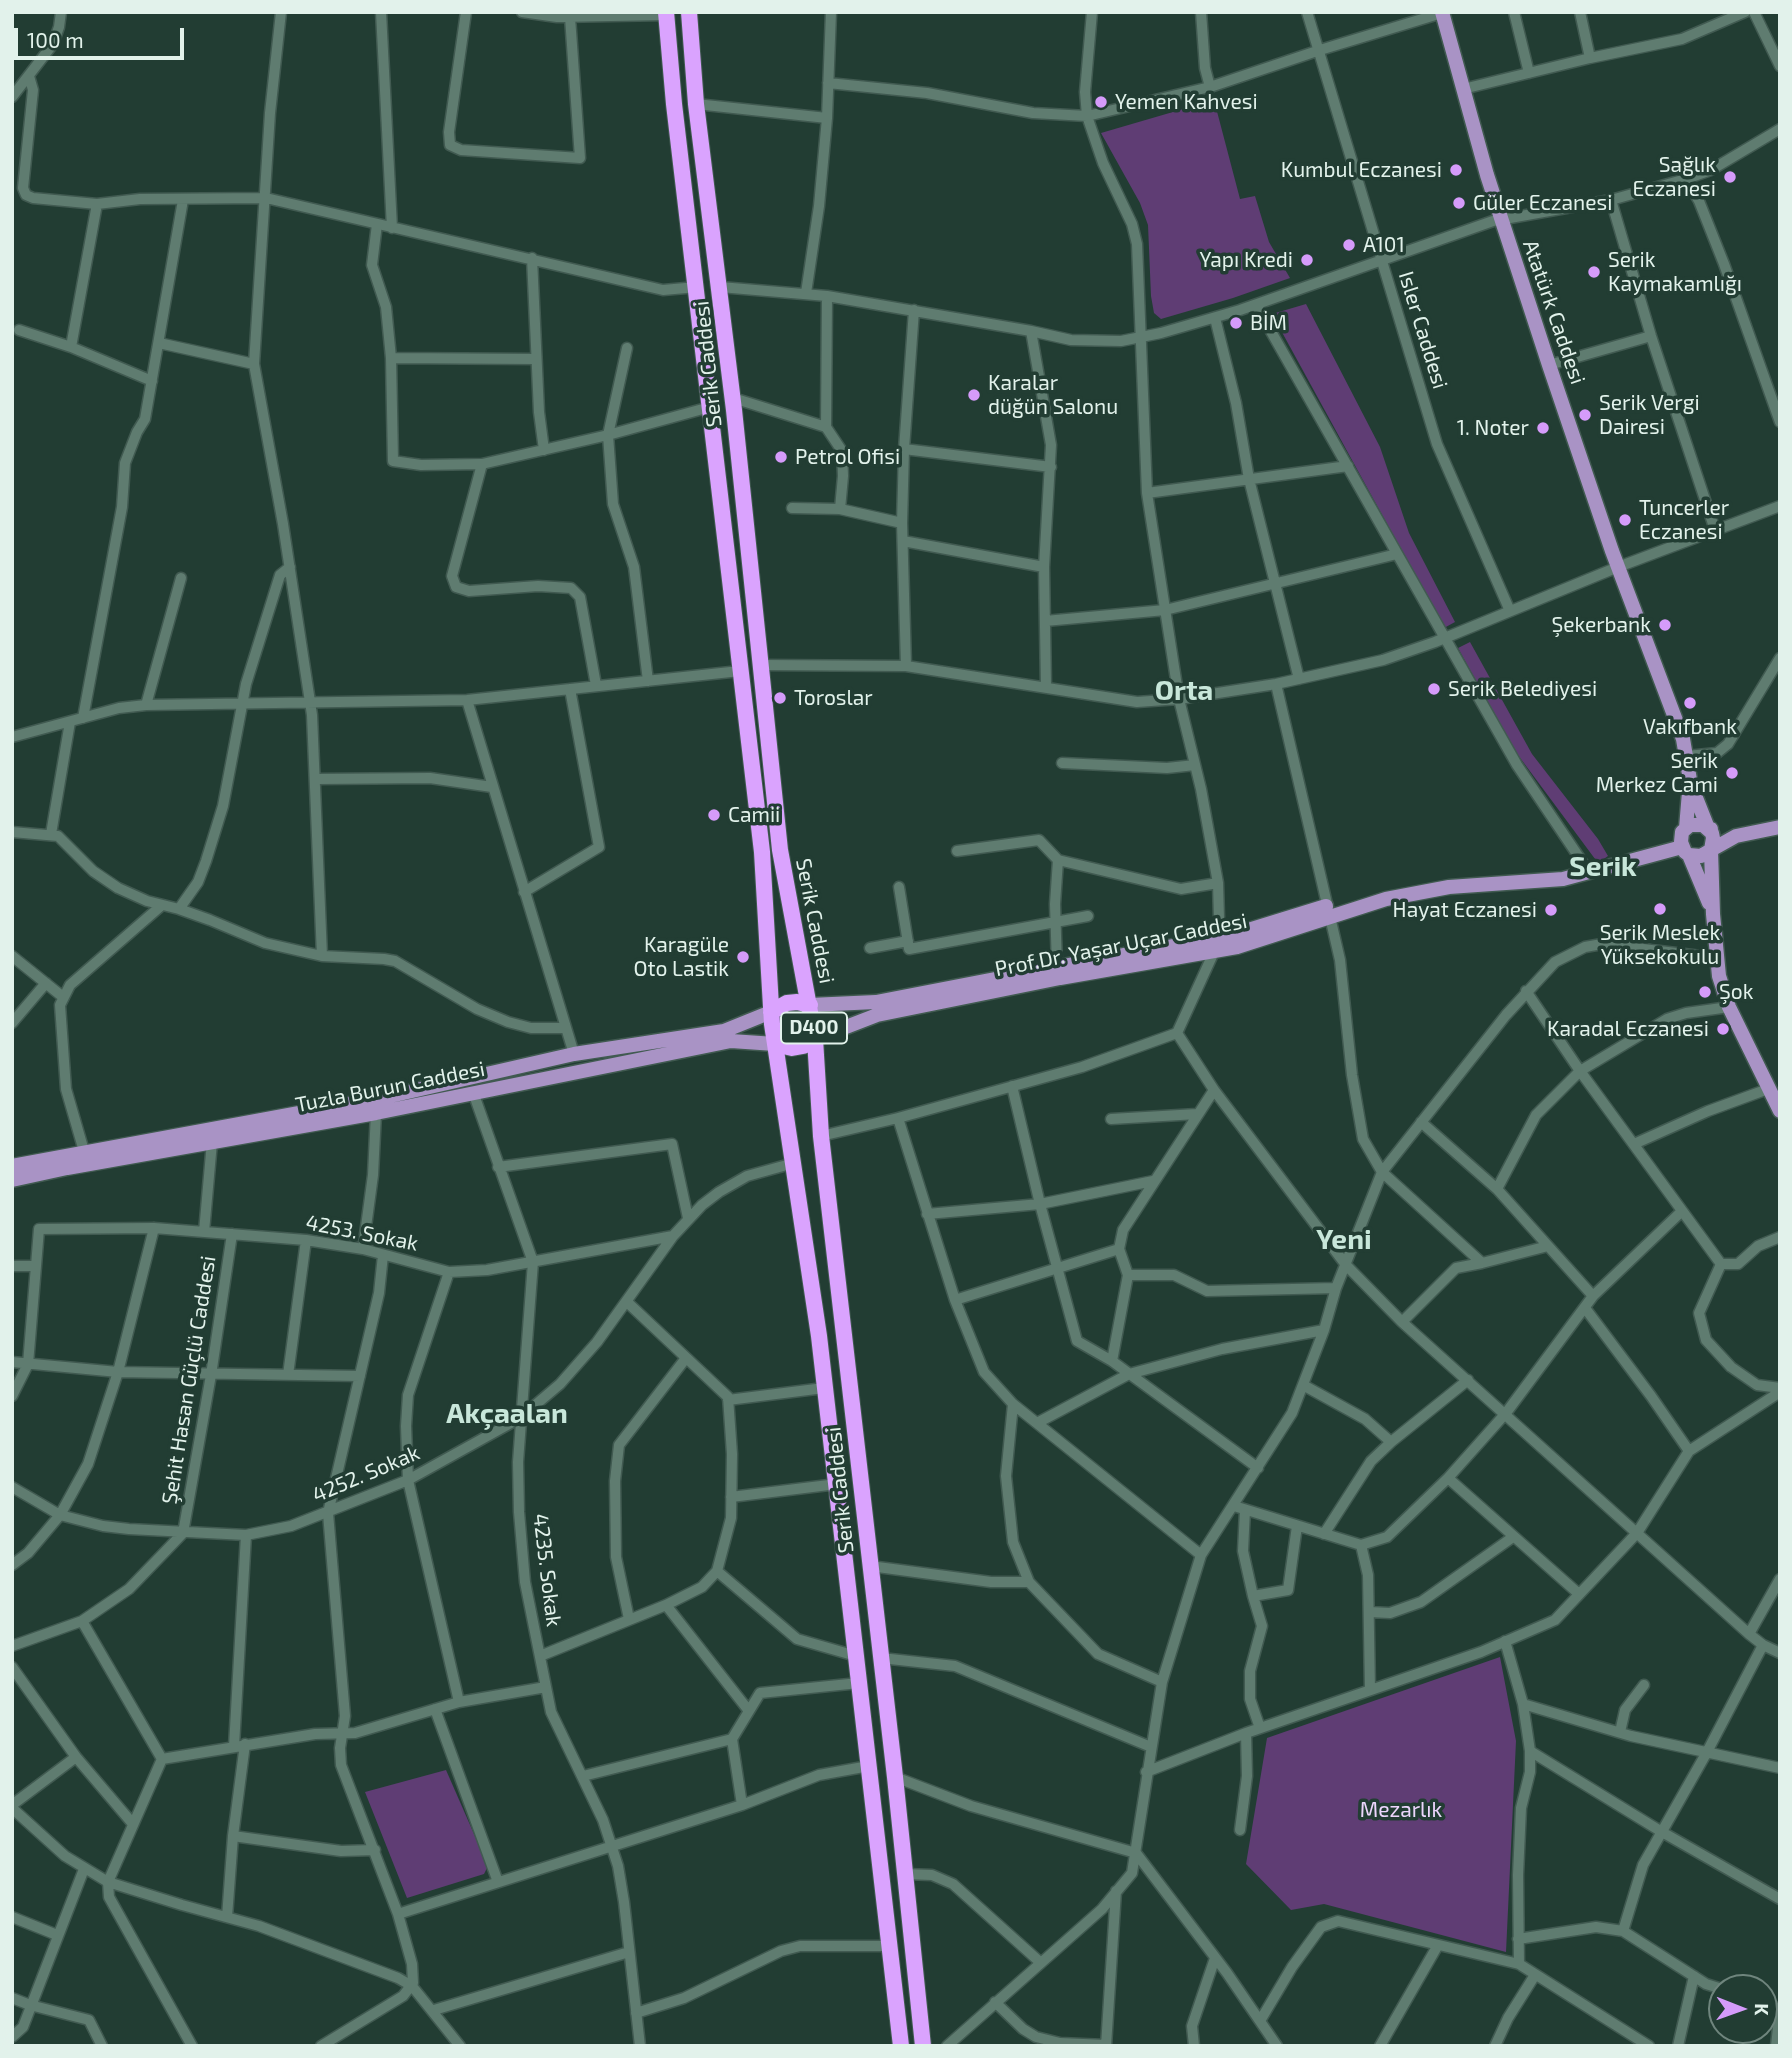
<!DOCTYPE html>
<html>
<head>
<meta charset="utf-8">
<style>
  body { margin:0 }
  #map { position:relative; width:1792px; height:2058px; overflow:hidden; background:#223d33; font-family:"Exo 2",sans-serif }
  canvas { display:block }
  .frame { position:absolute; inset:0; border:14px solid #e2f2eb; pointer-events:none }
  .north { position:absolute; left:1708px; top:1974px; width:70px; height:70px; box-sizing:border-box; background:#223d33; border:2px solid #6f857d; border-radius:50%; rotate:91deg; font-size:19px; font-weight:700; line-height:28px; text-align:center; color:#e2f2eb }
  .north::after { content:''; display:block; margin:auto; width:24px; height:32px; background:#d59bfa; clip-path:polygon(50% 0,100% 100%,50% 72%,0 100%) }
  .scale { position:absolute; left:14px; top:28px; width:170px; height:32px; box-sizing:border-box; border:4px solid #e2f2eb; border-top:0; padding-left:9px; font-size:21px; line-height:24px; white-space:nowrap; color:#e2f2eb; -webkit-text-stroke:5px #223d33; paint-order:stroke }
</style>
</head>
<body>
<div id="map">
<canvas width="1792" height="2058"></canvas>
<div class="frame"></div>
<div class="north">K</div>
<div class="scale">100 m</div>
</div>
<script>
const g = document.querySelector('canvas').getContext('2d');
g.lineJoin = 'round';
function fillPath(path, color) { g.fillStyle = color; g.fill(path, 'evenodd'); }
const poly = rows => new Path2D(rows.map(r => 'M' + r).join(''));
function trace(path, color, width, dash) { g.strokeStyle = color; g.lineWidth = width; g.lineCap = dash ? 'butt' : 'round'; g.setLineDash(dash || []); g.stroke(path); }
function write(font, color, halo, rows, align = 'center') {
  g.font = font + ' "Exo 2",sans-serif'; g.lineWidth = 7; g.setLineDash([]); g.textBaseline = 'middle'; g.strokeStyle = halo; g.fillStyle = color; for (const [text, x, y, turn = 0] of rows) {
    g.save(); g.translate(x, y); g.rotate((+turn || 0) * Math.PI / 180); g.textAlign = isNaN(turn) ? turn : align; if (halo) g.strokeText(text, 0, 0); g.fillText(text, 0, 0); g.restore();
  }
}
fillPath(poly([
  [1214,100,1240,199,1255,196,1269,242,1290,278,1233,298,1161,319,1154,313,1151,296,1148,225,1140,203,1101,133],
  [1306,304,1380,447,1409,533,1455,622,1444,628,1272,314],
  [1470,642,1532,754,1598,839,1608,856,1598,863,1512,747,1458,648],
  '784 1025a10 10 0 1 1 20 0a10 10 0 1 1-20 0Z',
  [1500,1657,1516,1741,1506,1952,1324,1904,1291,1910,1246,1864,1267,1738],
  [446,1770,488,1866,484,1874,407,1898,365,1792]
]), '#5f3d74');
const minor = poly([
  [281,12,270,113,254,364,283,524,312,715,322,956],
  [381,12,392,228],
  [466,12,449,132,450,145,461,150,580,158,570,17],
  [522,12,557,17,666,15],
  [1092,12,1085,92,1087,116,1103,163,1132,224,1137,244,1147,493,1179,699,1201,789,1218,883,1219,919,1214,952,1177,1033,1214,1090,1346,1265,1402,1322,1749,1634,1763,1645,1780,1653],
  [1201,12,1205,68,1210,87],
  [1307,12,1437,444,1510,611],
  [1514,12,1529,73],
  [1580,12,1590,58],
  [1754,12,1780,66],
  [29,76,33,90,23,188,26,195,33,198,97,204,140,199,266,198,663,290,697,287],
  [828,83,927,93,1033,113,1087,116,1210,87,1320,50,1442,13],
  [1463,89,1590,58,1682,39,1745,12],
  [12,97,53,44,59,27,61,12],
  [696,104,827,118],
  [1686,179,1699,201,1724,264,1780,422],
  [1611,200,1651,336,1715,530],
  [377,224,372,265,386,307,391,358,393,461,421,465,482,464,608,435,710,407],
  [532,258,539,412,544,450],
  [720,287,827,296,1031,331,1071,340,1121,341,1161,333,1240,310,1493,221,1611,200,1686,179,1711,170,1780,129],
  [806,293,819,206,827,118,831,12],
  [1256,305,1517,765,1589,872],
  [1215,318,1236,403,1249,479,1299,679],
  [19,330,71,347,152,381],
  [1031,331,1051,445,1044,567,1046,687],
  [159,343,254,364],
  [71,347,97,204],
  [627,348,608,435,613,504,634,567,648,681],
  [391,358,536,359],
  [1549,365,1651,336],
  [733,398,826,427,842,451,843,476,840,509],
  [826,427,827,296],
  [904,449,1051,467],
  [482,464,452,576,456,587,469,591,538,586,571,588,580,597,596,685],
  [1147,493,1348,466],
  [792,508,840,509,902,523],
  [903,541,1044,567],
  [1045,621,1165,610,1397,554],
  [762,665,906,666,1137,702,1179,699,1276,684,1383,660,1435,642,1618,567,1780,506],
  [906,666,902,523,904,449,914,310],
  [1276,684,1340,960,1352,1075,1363,1139,1382,1172,1482,1263],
  [467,700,574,1054],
  [146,705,181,578],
  [83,718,122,507,125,463,137,432,145,419,183,200],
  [12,737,119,708,146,705,467,700,740,671],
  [1687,756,1717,753,1728,744,1780,658],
  [1062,763,1167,768,1195,765],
  [317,779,430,778,492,787],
  [12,832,58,836,93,871,118,888,147,901,179,909,210,920,265,943,322,956,384,959,395,961,477,1009,508,1022,531,1028,565,1028],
  [51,834,70,722],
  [957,851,1039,840,1058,860,1181,889,1218,883],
  [899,887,909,949,1088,916],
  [524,892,599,847,570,689],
  [179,909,198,882,206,861,223,806,246,684,280,575,290,567],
  [870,948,908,941],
  [12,956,63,997],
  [1057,967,1055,904,1058,860],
  [1526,991,1580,1071,1721,1264,1738,1264,1758,1246,1780,1237],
  [12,1023,46,983],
  [1012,1086,1040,1204,1077,1341,1112,1361,1258,1468],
  [1214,1090,1123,1230,1119,1249,1128,1275,1174,1275,1207,1291,1336,1288],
  [473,1092,533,1262,518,1462,519,1512,525,1582,551,1712,603,1820,618,1866,624,1902,640,2046],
  [898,1118,955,1300,984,1372,1013,1404,1201,1555],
  [1111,1119,1197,1114],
  [1421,1122,1497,1189,1593,1296],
  [821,1136,898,1118,1082,1067,1177,1033],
  [1634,1144,1708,1111,1768,1089],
  [86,1158,66,1089,60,1005,70,985,162,905],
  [498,1167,672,1144,688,1218],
  [1497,1189,1536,1115,1580,1071,1667,1019,1686,1013,1729,1007],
  [927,1214,1040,1204,1153,1181],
  [204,1232,212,1142],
  [363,1249,373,1175,376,1113],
  [1721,1264,1699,1313,1706,1340,1731,1367,1757,1385,1780,1388],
  [12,1266,36,1266],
  [449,1272,408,1395,406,1426,408,1480,459,1702],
  [955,1300,1119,1249],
  [1585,1308,1651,1396,1689,1451],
  [1402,1322,1456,1268,1482,1263,1548,1246],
  [1112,1361,1128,1275],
  [12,1362,118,1372,360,1376],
  [288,1375,306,1240],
  [1303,1385,1365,1419,1391,1442],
  [12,1396,28,1364,39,1229,154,1228,306,1240,363,1249,449,1272,487,1270,673,1236],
  [728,1400,824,1388],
  [1013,1404,1006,1476,1013,1542,1029,1582,1098,1654,1162,1682],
  [1037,1423,1129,1374,1222,1349,1324,1330],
  [1448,1478,1579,1594],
  [12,1487,60,1515,103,1526,129,1529,246,1535,291,1526,408,1480,520,1418,560,1384,597,1342,673,1236,702,1205,719,1192,747,1176,794,1163],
  [731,1497,837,1484],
  [1234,1506,1361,1545,1387,1537,1448,1478,1506,1413,1593,1296,1682,1211],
  [1245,1510,1243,1551,1253,1596],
  [1324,1534,1371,1461,1391,1442,1468,1380],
  [1361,1545,1368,1575,1370,1690],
  [12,1565,28,1553,60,1515,88,1464,118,1372,154,1228],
  [870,1566,991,1582,1029,1582],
  [717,1571,797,1639,856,1656],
  [666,1605,749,1711],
  [1369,1612,1390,1613,1421,1602,1513,1537],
  [629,1619,616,1557,615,1481,619,1445,686,1358],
  [82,1621,162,1759],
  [1749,1634,1780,1579],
  [1505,1641,1523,1704,1530,1751,1530,1772,1521,1808,1518,1875,1519,1964],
  [12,1646,82,1621,129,1589,183,1533,211,1375,232,1234],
  [540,1656,666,1605,702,1587,717,1571,731,1518,732,1454,728,1397,627,1302],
  [881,1658,955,1666,1151,1747],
  [12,1667,76,1757,133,1824],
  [1523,1704,1631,1736,1780,1768],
  [435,1709,498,1882],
  [1260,1728,1250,1699,1250,1671,1262,1626,1253,1596,1288,1590,1297,1526],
  [1620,1732,1625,1710,1644,1685],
  [732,1739,742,1805],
  [234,1746,246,1535],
  [1530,1751,1662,1832,1780,1899],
  [1146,1772,1246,1733,1481,1652,1555,1620,1637,1533,1689,1451,1780,1392],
  [583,1776,732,1739,760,1693,859,1683],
  [895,1777,971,1806,1136,1853,1227,1973,1277,2046],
  [12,1805,76,1757],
  [12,1808,65,1856,108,1882,182,1905,259,1926,398,1978,412,1986,460,2046],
  [1240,1830,1247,1776,1246,1733],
  [233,1836,341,1851,375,1850],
  [905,1874,932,1875,953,1884,1041,1963],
  [398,1914,742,1805,819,1775,869,1766],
  [12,1917,57,1935],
  [227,1917,233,1836,245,1744],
  [1623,1931,1643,1865,1707,1752,1763,1645],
  [1518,1939,1596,1927,1623,1931,1706,1984,1722,1989],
  [12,1998,30,2005,89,2020,102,2046],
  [995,2002,1023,2029,1036,2037,1060,2043,1106,2045],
  [1764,2004,1780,2009,1776,2046],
  [434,2010,629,1952],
  [636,2013,684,1998,781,1951,800,1946,890,1946],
  [1260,2021,1292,1967,1321,1927,1338,1921,1519,1964,1649,2046],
  [12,2037,23,2027,84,1869],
  [192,2046,109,1897,108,1882,162,1759,315,1734,355,1733,459,1702,546,1687],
  [321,2046,403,1996,413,1983,412,1964,398,1914,341,1765,340,1748,345,1716,328,1513,379,1293,383,1255],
  [947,2046,1102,1909,1132,1873,1162,1682,1201,1555,1292,1413,1324,1330,1336,1288,1382,1172,1506,1015,1555,962,1585,947,1602,944,1717,958],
  [1106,2046,1116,1891],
  [1194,2046,1192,2026,1215,1958],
  [1380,2046,1438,1945],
  [1495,2046,1508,2018,1535,1975],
  [1678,2046,1694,1976]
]);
const major = poly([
  [1442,12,1487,175,1549,365,1612,551,1683,739,1690,780,1686,828],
  [1691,785,1708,828,1711,829],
  [1780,827,1736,836,1711,850,1701,856,1689,855,1685,852,1681,842,1682,832,1690,825,1703,825,1712,833,1713,838,1711,850,1713,914,1719,976,1729,1007,1780,1111],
  [1689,855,1709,903],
  [810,1005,876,1002,1057,967,1229,936,1326,906],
  [815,1039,877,1015,1060,978,1237,947,1386,899,1449,887,1563,879,1682,847],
  [12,1166,386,1097,574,1054,724,1031,771,1012],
  [12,1180,67,1168,376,1113,731,1041,775,1044]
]);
const highway = poly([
  [666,12,674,104,762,852,772,1024,819,1336,901,2046],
  [689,12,696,104,734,410,780,850,815,1039,821,1136,895,1777,923,2046],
  [771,1012,787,1003,797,1002,810,1005],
  [775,1044,792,1048,803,1046,815,1039]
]);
trace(minor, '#415a51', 13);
trace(major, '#415a51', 17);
trace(highway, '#415a51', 18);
trace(minor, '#5f7c70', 10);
trace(major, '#a993c5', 14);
trace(highway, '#daa3fe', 16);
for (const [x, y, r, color] of [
  [1101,102,7,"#d59bfa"],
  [1456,170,7,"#d59bfa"],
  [1730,177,7,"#d59bfa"],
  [1459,203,7,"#d59bfa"],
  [1349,245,7,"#d59bfa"],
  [1307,260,7,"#d59bfa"],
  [1594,272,7,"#d59bfa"],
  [1236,323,7,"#d59bfa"],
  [974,395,7,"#d59bfa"],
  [1585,415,7,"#d59bfa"],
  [1543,428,7,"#d59bfa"],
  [781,457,7,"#d59bfa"],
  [1625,520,7,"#d59bfa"],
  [1665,625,7,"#d59bfa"],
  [1434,689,7,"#d59bfa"],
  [780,698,7,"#d59bfa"],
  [1690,703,7,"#d59bfa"],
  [1732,773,7,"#d59bfa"],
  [714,815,7,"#d59bfa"],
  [1660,909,7,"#d59bfa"],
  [1551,910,7,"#d59bfa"],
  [743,957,7,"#d59bfa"],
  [1705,992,7,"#d59bfa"],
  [1723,1029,7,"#d59bfa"]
]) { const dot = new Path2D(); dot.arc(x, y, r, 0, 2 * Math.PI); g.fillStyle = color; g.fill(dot); trace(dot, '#223d33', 2.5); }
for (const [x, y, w] of [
  [814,1028,66]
]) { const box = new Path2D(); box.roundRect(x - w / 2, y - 15.5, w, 31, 5); g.fillStyle = '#223d33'; g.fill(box); trace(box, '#e2f2eb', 2); }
write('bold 19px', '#e2f2eb', null, [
  ["D400",814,1028]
]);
write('21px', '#e2f2eb', '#223d33', [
  ["Yemen Kahvesi",1115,102],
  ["Sağlık",1716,165,"right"],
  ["Eczanesi",1716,189,"right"],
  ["Kumbul Eczanesi",1442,170,"right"],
  ["Güler Eczanesi",1473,203],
  ["A101",1363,245],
  ["Yapı Kredi",1293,260,"right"],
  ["Serik",1608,260],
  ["Kaymakamlığı",1608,284],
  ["BİM",1250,323],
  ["Karalar",988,383],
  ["düğün Salonu",988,407],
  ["Serik Vergi",1599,403],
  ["Dairesi",1599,427],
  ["1. Noter",1529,428,"right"],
  ["Petrol Ofisi",795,457],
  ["Tuncerler",1639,508],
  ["Eczanesi",1639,532],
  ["Şekerbank",1651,625,"right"],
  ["Serik Belediyesi",1448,689],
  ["Toroslar",794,698],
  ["Vakıfbank",1690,727,"center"],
  ["Serik",1718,761,"right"],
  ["Merkez Cami",1718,785,"right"],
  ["Camii",728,815],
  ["Hayat Eczanesi",1537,910,"right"],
  ["Serik Meslek",1660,933,"center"],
  ["Yüksekokulu",1660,957,"center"],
  ["Karagüle",729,945,"right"],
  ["Oto Lastik",729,969,"right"],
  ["Şok",1719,992],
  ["Karadal Eczanesi",1709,1029,"right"]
], 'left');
write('21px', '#e2f2eb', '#223d33', [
  ["Atatürk Caddesi",1554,312,71],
  ["Isler Caddesi",1423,330,73],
  ["Serik Caddesi",708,364,-96],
  ["Serik Caddesi",815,921,79],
  ["Prof.Dr. Yaşar Uçar Caddesi",1121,945,-11],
  ["Tuzla Burun Caddesi",390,1087,-11],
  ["4253. Sokak",362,1233,11],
  ["Şehit Hasan Güçlü Caddesi",189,1380,-81],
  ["4252. Sokak",366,1474,-23],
  ["Serik Caddesi",840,1490,-96],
  ["4235. Sokak",547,1570,83]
]);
write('21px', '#edd6fd', '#223d33', [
  ["Mezarlık",1401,1810]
]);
write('bold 28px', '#c8e7da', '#223d33', [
  ["Orta",1184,691],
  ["Serik",1603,867],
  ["Yeni",1344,1240],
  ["Akçaalan",507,1414]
]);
</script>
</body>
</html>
